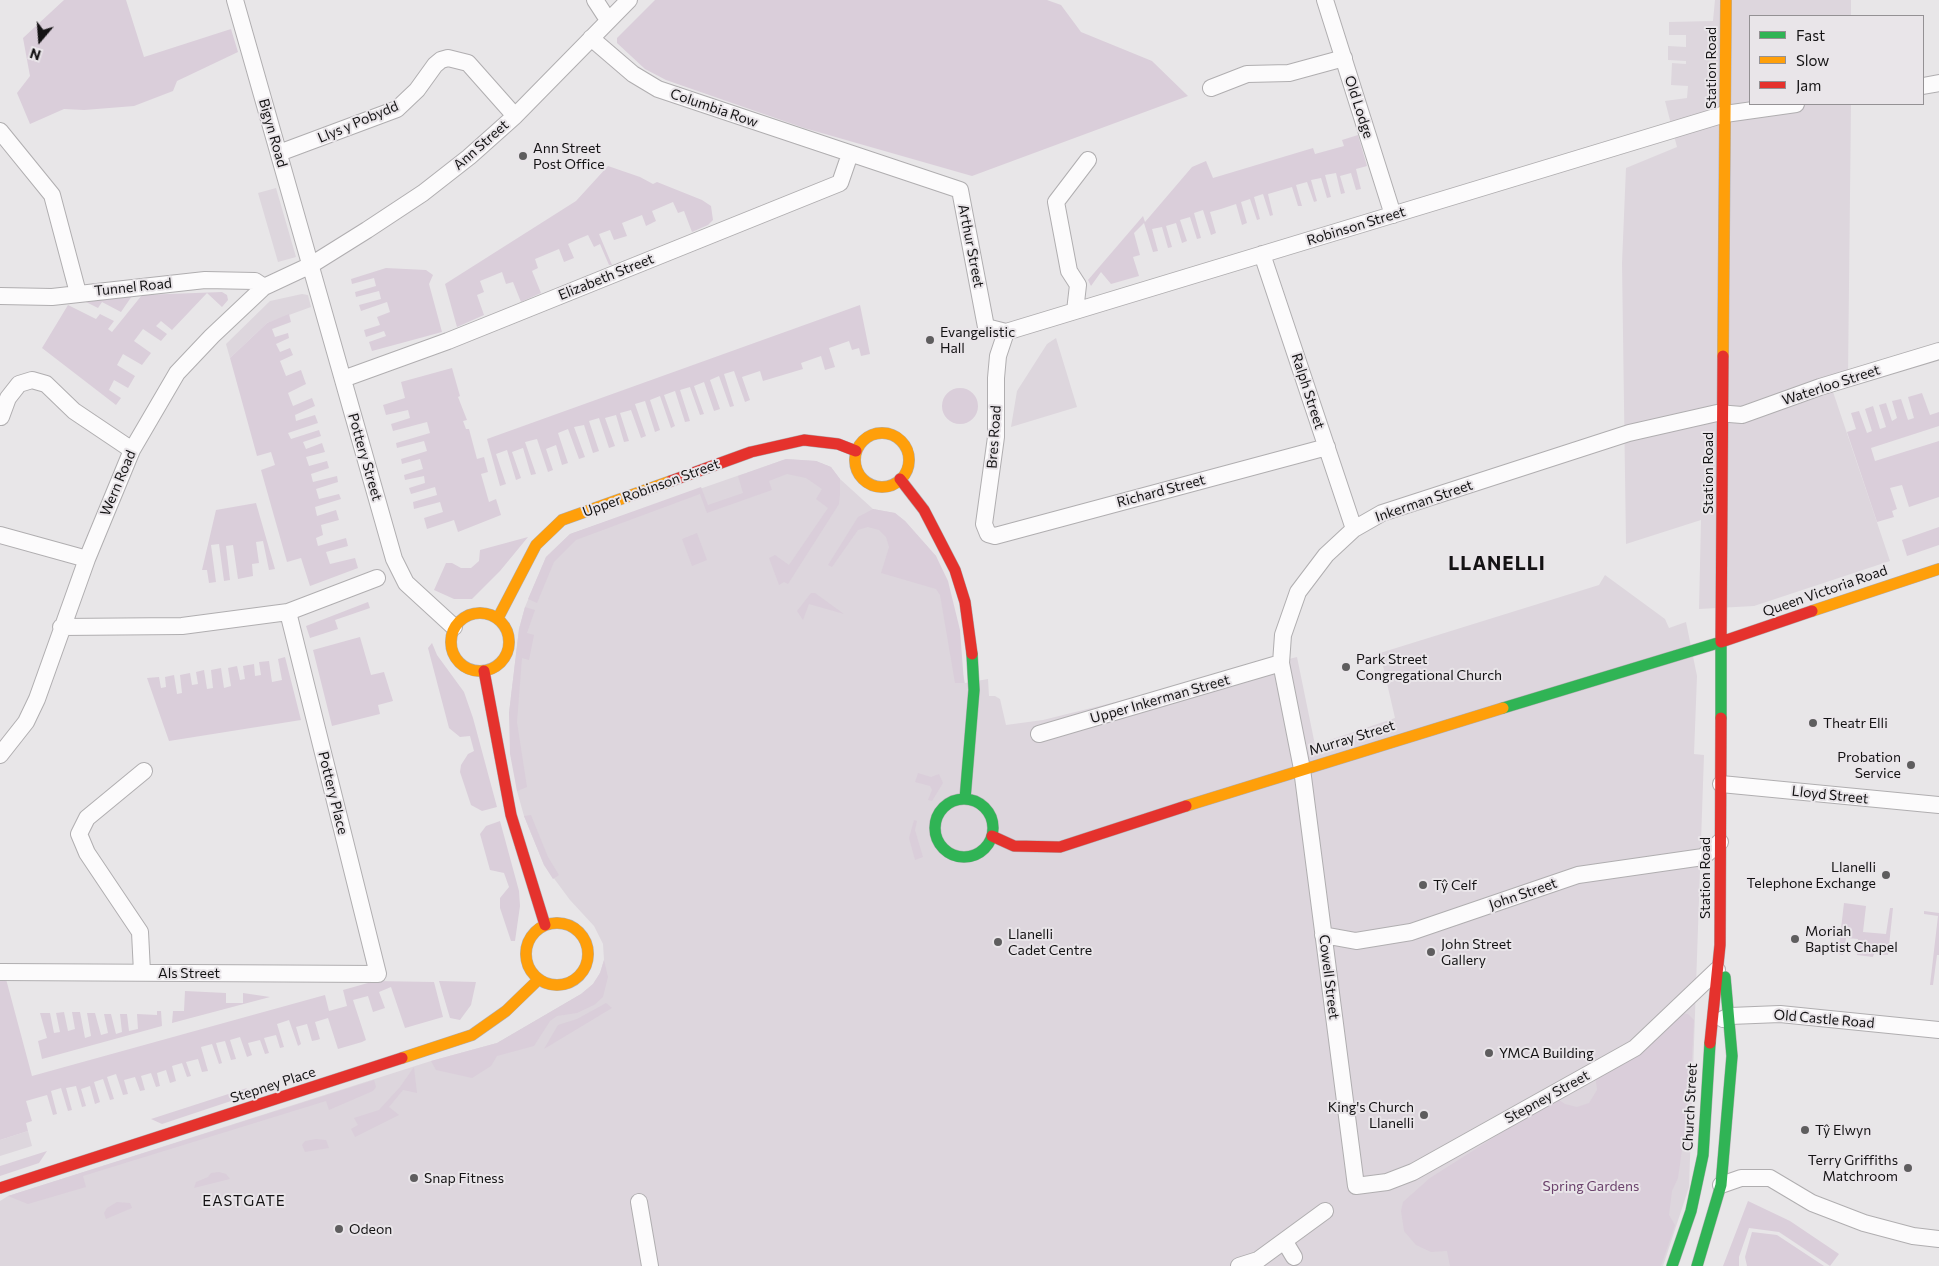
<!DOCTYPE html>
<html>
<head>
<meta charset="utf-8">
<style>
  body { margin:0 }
  #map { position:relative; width:1939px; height:1266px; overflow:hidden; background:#e8e6e8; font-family:Commissioner,sans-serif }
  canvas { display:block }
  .legend { position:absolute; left:1749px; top:15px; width:175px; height:90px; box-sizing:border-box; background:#e9e5e9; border:1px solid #949194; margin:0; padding:6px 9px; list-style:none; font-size:15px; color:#141314 }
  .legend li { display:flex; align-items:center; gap:10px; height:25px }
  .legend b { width:25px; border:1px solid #949194 }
  .north { position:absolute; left:15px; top:15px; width:50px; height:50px; -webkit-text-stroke:4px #e9e5e9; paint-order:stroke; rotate:198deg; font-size:14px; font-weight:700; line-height:20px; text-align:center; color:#141314 }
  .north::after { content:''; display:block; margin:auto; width:18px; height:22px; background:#141314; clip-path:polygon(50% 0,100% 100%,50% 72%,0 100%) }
</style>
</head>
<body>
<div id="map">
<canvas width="1939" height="1266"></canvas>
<ul class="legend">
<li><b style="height:6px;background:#30b455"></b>Fast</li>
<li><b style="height:6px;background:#ff9f0a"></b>Slow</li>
<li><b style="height:6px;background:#e5322d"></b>Jam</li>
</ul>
<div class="north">N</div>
</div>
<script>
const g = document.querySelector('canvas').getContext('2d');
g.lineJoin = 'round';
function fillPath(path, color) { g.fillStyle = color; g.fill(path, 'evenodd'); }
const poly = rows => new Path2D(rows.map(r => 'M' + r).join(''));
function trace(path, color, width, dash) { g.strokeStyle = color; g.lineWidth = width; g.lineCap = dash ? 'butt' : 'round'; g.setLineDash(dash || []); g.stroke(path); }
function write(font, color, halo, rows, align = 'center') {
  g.font = font + ' Commissioner,sans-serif'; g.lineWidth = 4; g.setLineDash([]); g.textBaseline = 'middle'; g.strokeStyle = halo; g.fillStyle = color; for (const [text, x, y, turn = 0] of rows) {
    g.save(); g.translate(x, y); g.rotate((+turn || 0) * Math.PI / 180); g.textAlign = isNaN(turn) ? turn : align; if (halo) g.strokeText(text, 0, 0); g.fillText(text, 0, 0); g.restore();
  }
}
fillPath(poly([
  [1715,0,1851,0,1851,16,1750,16,1750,104,1851,104,1848,376,1830,383,1890,561,1754,606,1699,609,1701,520,1626,544,1622,263,1626,168,1677,147,1665,101,1687,98,1688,86,1671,85,1672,63,1686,64,1686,61,1668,60,1668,46,1686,47,1686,35,1669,35,1669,22,1713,21],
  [276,188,296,257,278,262,258,193],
  [302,294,308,295,311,307,267,323,230,358,226,344,270,301],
  [1056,338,1077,407,1011,427,1017,391,1047,344],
  [786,459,816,461,831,467,840,479,873,509,895,513,905,521,936,556,965,683,988,679,989,696,995,696,1000,699,1006,725,1043,720,1297,657,1315,745,1395,718,1380,653,1599,585,1605,575,1665,619,1669,628,1686,622,1697,676,1694,754,1704,755,1689,1187,1663,1266,0,1266,0,1201,8,1196,431,1061,497,1043,581,994,593,984,600,973,604,960,603,944,594,926,570,900,544,865,524,816,517,791,509,713,519,629,525,607,546,557,570,534],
  [28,1131,32,1146,0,1156,0,1140]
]), '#ddd6dd');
fillPath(poly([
  [64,0,126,0,144,57,231,29,238,52,177,81,173,91,134,106,84,110,64,109,30,124,17,93,30,76,23,38],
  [655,0,1047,0,1061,5,1081,32,1152,61,1188,96,972,176,804,128,666,80,645,69,617,43,617,38],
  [1358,135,1367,166,1356,169,1361,189,1356,190,1351,173,1340,176,1345,193,1341,194,1336,173,1325,175,1331,197,1327,198,1321,178,1311,180,1317,201,1314,202,1307,182,1296,185,1302,206,1298,206,1292,187,1268,194,1273,215,1270,216,1263,194,1254,197,1260,219,1257,220,1250,199,1241,202,1247,223,1242,225,1236,204,1221,209,1210,212,1216,233,1211,235,1203,210,1194,213,1201,238,1197,239,1190,217,1180,220,1187,241,1182,243,1176,223,1166,226,1172,247,1168,248,1162,227,1152,229,1158,251,1153,252,1144,223,1134,233,1140,255,1133,257,1139,276,1111,284,1101,272,1091,286,1088,280,1143,216,1145,222,1192,167,1206,161,1213,178,1313,148,1315,154,1344,146,1342,140],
  [608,166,640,177,653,184,657,182,702,200,711,206,713,220,708,225,692,232,684,211,678,213,673,202,652,211,656,221,646,226,642,215,622,223,627,236,614,240,610,230,599,234,612,265,609,265,600,244,594,247,588,235,576,240,568,244,574,258,564,262,559,249,535,259,538,268,532,271,541,293,521,302,513,282,506,284,502,272,480,281,484,292,477,295,484,315,457,327,445,284,576,201],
  [386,268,426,270,433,275,429,284,442,332,372,351,369,342,386,336,384,331,366,337,364,330,380,325,377,317,390,312,387,302,361,311,359,305,381,299,379,291,356,297,355,292,376,286,374,278,352,284,351,279],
  [222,292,227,295,228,300,222,307,207,293,172,330,161,321,156,326,167,334,161,341,143,329,134,341,151,353,142,365,123,354,117,365,135,376,128,388,114,380,109,390,121,398,116,405,42,348,68,305,96,319,100,314,114,321,108,329,112,332,142,295],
  [132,296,121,312,102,302,98,308,82,300,83,298,91,302,94,298],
  [860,305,870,354,861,356,859,348,852,350,849,341,829,348,835,367,825,370,821,356,801,363,803,369,763,381,760,371,742,377,750,400,745,402,734,371,724,374,734,406,730,407,719,376,710,380,720,409,714,411,704,382,694,386,704,414,700,415,690,387,680,390,690,421,685,422,675,391,664,395,675,426,671,428,660,396,650,400,660,430,655,432,645,401,635,404,646,436,641,438,631,410,620,413,629,441,624,442,616,415,605,418,615,446,609,448,599,418,589,421,599,451,593,453,584,425,574,427,585,457,579,459,568,429,558,433,568,463,562,465,556,445,546,449,553,470,548,472,537,439,525,442,536,474,531,475,523,448,512,452,521,478,516,480,507,450,496,454,506,484,500,486,487,439],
  [289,314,291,322,272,329,275,337,288,333,289,338,276,344,280,352,290,348,293,355,280,361,286,376,301,370,306,384,288,393,293,406,312,398,315,406,295,415,296,421,315,415,318,423,288,433,291,439,319,430,321,436,303,442,306,449,322,443,325,452,306,457,309,466,327,461,329,468,311,474,313,482,337,476,338,482,316,489,319,499,339,494,341,499,315,507,317,516,336,510,339,520,321,525,323,535,316,538,318,546,346,538,348,546,326,552,330,564,355,558,358,568,310,586,301,558,287,562,261,470,275,465,271,452,257,456,230,358,267,323],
  [452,368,460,396,458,397,467,420,463,421,466,429,469,429,477,459,484,457,488,472,481,474,489,502,496,499,501,515,458,532,454,520,427,529,424,518,443,512,440,502,414,509,413,502,437,495,435,487,411,494,409,488,425,483,424,476,405,480,404,475,423,469,420,459,402,464,401,459,427,451,424,441,397,448,396,443,430,433,427,422,393,431,391,424,410,418,408,410,386,415,383,405,405,398,401,382],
  '942 406a18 18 0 1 1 36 0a18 18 0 1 1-36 0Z',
  [1922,393,1930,415,1939,412,1939,426,1871,448,1875,461,1939,441,1939,497,1909,507,1902,485,1890,488,1897,509,1892,511,1894,517,1877,522,1847,432,1856,429,1851,413,1859,411,1867,433,1872,431,1865,409,1873,406,1880,429,1886,427,1879,405,1886,403,1892,421,1897,418,1892,401,1901,399,1908,420,1914,418,1908,397],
  [786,459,816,461,831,467,840,479,840,494,839,504,788,584,784,582,779,585,769,558,775,555,789,565,828,508,816,499,822,489,806,478,787,474,769,481,772,490,707,513,700,494,576,540,554,562,537,603,528,599,546,557,570,534,701,487,708,505,743,493,738,476],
  [256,503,275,569,269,570,263,541,256,542,259,563,252,564,253,576,238,579,233,545,226,546,230,580,224,581,219,544,211,545,216,582,209,583,207,570,202,570,216,510],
  [873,509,895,513,905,521,936,556,948,581,960,630,964,683,955,683,940,595,936,589,881,573,889,547,886,537,879,530,868,527,858,530,832,567,828,565,858,517],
  [1939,527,1939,545,1907,556,1902,540],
  [697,533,707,560,692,566,682,539],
  [528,537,500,571,472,599,454,599,434,590,446,563,452,563,461,568,471,568,479,561,480,550],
  [811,593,815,593,844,614,809,604,803,620,797,611],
  [368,602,370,608,335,620,338,629,310,638,306,626],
  [525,607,535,610,527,633,534,635,529,660,522,658,517,722,527,787,517,791,510,754,509,713,519,629],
  [360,637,371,675,384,672,393,701,378,705,380,714,332,726,313,650],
  [432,643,437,655,464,692,473,718,497,807,482,811,471,805,460,772,461,765,468,754,474,751,470,736,460,737,449,728,428,648],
  [285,657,301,720,169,741,147,678,159,677,161,688,166,687,165,677,174,675,177,694,182,693,180,675,190,673,192,685,198,684,196,672,204,670,207,689,213,688,211,670,221,668,224,688,231,686,228,668,237,666,240,680,245,679,243,666,254,664,255,676,261,675,259,662,269,661,272,682,282,680,278,659],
  [918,773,931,777,939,774,943,783,932,801,928,800,932,790,930,786,915,782],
  [531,815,548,857,559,875,553,879,544,865,524,816],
  [914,820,917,821,915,830,923,857,915,860,909,838],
  [500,821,519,891,520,906,515,941,511,941,500,908,500,898,509,887,504,873,490,870,480,834,486,826],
  [1844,903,1866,906,1863,932,1886,934,1890,908,1893,908,1888,955,1874,954,1873,957,1857,955,1858,939,1846,938,1843,955,1838,954],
  [1924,911,1939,913,1939,955,1937,955,1933,985,1930,985,1938,916,1924,914],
  [604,960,608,977,603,997,594,1005,577,1013,557,1016,550,1021,534,1046,497,1056,491,1066,472,1078,436,1070,431,1061,497,1043,581,994,593,984,600,973],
  [0,979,6,979,32,1076,325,995,329,1011,347,1006,343,990,375,981,434,982,443,1017,405,1028,391,987,379,992,385,1008,373,1012,368,996,353,1000,366,1040,362,1042,338,1049,328,1018,315,1022,320,1039,317,1040,312,1041,307,1024,296,1027,301,1044,298,1046,289,1020,277,1024,284,1047,280,1048,276,1035,264,1038,269,1053,265,1054,260,1040,248,1043,252,1055,247,1057,240,1037,230,1040,236,1059,231,1060,225,1041,216,1043,222,1063,219,1064,212,1044,201,1047,208,1071,202,1072,198,1059,186,1062,191,1076,187,1077,182,1063,172,1066,176,1081,170,1083,166,1070,157,1073,160,1086,156,1087,151,1073,141,1076,145,1090,140,1091,135,1077,124,1080,128,1094,123,1095,116,1074,107,1077,114,1099,110,1100,103,1079,94,1082,100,1102,95,1104,90,1086,81,1089,86,1106,82,1107,76,1086,66,1088,72,1110,68,1111,61,1088,51,1091,57,1114,53,1115,47,1095,26,1101,32,1121,26,1123,28,1131,0,1140],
  [439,981,476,982,471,1005,460,1020,450,1018],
  [185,991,226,993,226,1003,243,1003,243,993,270,997,172,1023,173,1011,184,1011],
  [606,1003,612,1008,544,1049,558,1025,577,1019],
  [157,1011,161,1011,162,1026,42,1059,38,1041,47,1038,40,1013,50,1013,54,1033,60,1032,56,1013,64,1012,68,1031,75,1029,72,1012,80,1012,85,1038,91,1036,87,1013,95,1013,101,1035,108,1033,104,1014,111,1014,116,1034,122,1032,120,1014,127,1014,129,1031,138,1029,137,1014,157,1015],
  [1681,1013,1688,1014,1694,1020,1690,1093,1678,1178,1672,1191,1669,1215,1675,1225,1661,1266,1450,1266,1447,1251,1431,1252,1416,1245,1404,1231,1401,1211,1403,1202,1430,1178,1556,1098,1565,1104,1577,1107,1589,1103,1597,1090,1595,1073],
  [414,1067,417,1093,403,1090,389,1107,399,1115,355,1137,351,1129,358,1125,354,1118,379,1110,400,1087],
  [374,1080,376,1087,373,1091,329,1110,326,1101,83,1176,86,1187,28,1204,8,1196],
  [247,1088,240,1098,162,1124,151,1119],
  [316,1139,326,1140,329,1148,305,1152,302,1145,305,1141],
  [47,1151,39,1163,0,1176,0,1166],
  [219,1172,226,1174,230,1179,194,1188,196,1182,208,1177,211,1173],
  [1748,1201,1790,1221,1839,1254,1830,1266,1779,1232,1749,1228,1739,1257,1739,1266,1723,1266],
  [117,1202,130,1203,132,1208,106,1219,104,1213,107,1208],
  [1752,1232,1777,1235,1824,1266,1747,1266,1745,1257]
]), '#daceda');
const street = poly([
  [235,0,394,559,406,583,454,627],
  [595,0,608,20],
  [1325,0,1393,215],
  [591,38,633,74,658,89,960,190,986,327,1006,332,1725,114,1796,104],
  [1923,86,1939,83],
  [1211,88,1247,74,1289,73,1344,58],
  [0,131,52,195,78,293],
  [279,153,397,109,417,90,435,65,441,60,448,58,468,63,515,116],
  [1262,254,1354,529],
  [0,296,52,297,205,280,255,281,264,287],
  [1075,311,1078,285,1069,271,1056,202,1088,160],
  [1006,332,998,356,996,378,996,437,984,524,988,534,995,536,1327,447],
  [343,379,448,341,840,183,850,154],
  [1,417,8,398,19,384,32,380,46,384,74,411,132,450],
  [0,535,87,559],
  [61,627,182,626,288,612,377,578],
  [1039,734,1281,663],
  [0,755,26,722,37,699,87,559,132,450,177,373,212,336,264,287,311,265,367,230,423,193,469,157,515,116,629,0],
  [1721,784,1939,805],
  [1323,935,1356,941,1411,932,1578,875,1703,857,1720,842],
  [1717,970,1635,1048,1413,1172,1387,1182,1356,1186,1302,769,1281,663,1283,635,1298,592,1326,555,1354,529,1382,513,1629,433,1717,413,1742,415,1820,387,1939,351],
  [0,972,378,974,288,612],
  [142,972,140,932,87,853,79,834,87,818,144,771],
  [1723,1019,1730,1016,1780,1014,1939,1030],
  [1721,1185,1741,1178,1770,1178,1812,1203,1864,1223,1913,1236,1939,1239],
  [639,1202,650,1266],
  [1285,1242,1294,1257],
  [1239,1266,1258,1260,1325,1211]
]);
const fast = poly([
  [1503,708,1721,642,1721,718],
  [965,799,974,690,972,654],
  '935 828a29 29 0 1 1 58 0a29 29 0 1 1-58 0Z',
  [1672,1266,1691,1211,1703,1155,1710,1043],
  [1697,1266,1721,1185,1732,1056,1725,977]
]);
const slow = poly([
  [1723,356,1726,0],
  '855 460a27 27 0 1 1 54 0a27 27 0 1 1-54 0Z',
  [1812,611,1939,569],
  '451 642a29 29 0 1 1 58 0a29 29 0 1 1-58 0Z',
  [498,618,536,545,562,520,671,481],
  [1186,806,1503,708],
  '526 954a31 31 0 1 1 62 0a31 31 0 1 1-62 0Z',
  [402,1058,472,1035,506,1011,539,979]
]);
const jam = poly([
  [1723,356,1721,642,1812,611],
  [900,479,924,510,955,570,965,602,972,654],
  [671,481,751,452,804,440,838,444,856,451],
  [484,671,511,815,545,925],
  [992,836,1014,846,1060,847,1186,806],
  [1710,1043,1720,945,1721,718],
  [0,1188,402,1058]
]);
trace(street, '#b0aeb0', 18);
trace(fast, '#b0aeb0', 12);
trace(slow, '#b0aeb0', 12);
trace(jam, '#b0aeb0', 12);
trace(street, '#fcfbfc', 16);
trace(fast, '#30b455', 11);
trace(slow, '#ff9f0a', 11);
trace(jam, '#e5322d', 11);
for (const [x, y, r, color] of [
  [523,156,5,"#5e5d5e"],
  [930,340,5,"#5e5d5e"],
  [1346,667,5,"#5e5d5e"],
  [1813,723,5,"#5e5d5e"],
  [1911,765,5,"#5e5d5e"],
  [1886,875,5,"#5e5d5e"],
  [1423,885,5,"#5e5d5e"],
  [1795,939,5,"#5e5d5e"],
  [998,942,5,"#5e5d5e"],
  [1431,952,5,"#5e5d5e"],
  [1489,1053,5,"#5e5d5e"],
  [1424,1115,5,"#5e5d5e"],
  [1805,1130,5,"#5e5d5e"],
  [1908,1168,5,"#5e5d5e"],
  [414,1178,5,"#5e5d5e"],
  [339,1229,5,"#5e5d5e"]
]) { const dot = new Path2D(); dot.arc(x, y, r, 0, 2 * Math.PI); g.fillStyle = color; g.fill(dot); trace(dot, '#e9e5e9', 2); }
write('14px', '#141314', '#e9e5e9', [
  ["Station Road",1711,68,-90],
  ["Old Lodge",1359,107,72],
  ["Columbia Row",714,108,19],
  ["Llys y Pobydd",358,122,-23],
  ["Bigyn Road",273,133,74],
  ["Ann Street",481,145,-41],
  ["Robinson Street",1356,226,-17],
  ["Arthur Street",971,246,79],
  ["Elizabeth Street",606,277,-22],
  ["Tunnel Road",133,287,-6],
  ["Waterloo Street",1831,385,-18],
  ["Ralph Street",1308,391,72],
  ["Bres Road",994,437,-86],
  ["Pottery Street",365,457,74],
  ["Station Road",1708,473,-90],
  ["Wern Road",118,483,-67],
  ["Upper Robinson Street",651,488,-20],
  ["Richard Street",1161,491,-15],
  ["Inkerman Street",1424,501,-19],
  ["Queen Victoria Road",1825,591,-19],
  ["Upper Inkerman Street",1160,699,-16],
  ["Murray Street",1352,738,-17],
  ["Pottery Place",333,793,76],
  ["Lloyd Street",1830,795,6],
  ["Station Road",1705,878,-90],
  ["John Street",1523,894,-19],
  ["Als Street",189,973],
  ["Cowell Street",1329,977,83],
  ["Old Castle Road",1824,1019,5],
  ["Stepney Place",273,1085,-18],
  ["Stepney Street",1547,1097,-29],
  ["Church Street",1690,1107,-87]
]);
write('14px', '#141314', '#e9e5e9', [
  ["Ann Street",533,148],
  ["Post Office",533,164],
  ["Evangelistic",940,332],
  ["Hall",940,348],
  ["Park Street",1356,659],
  ["Congregational Church",1356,675],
  ["Theatr Elli",1823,723],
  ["Probation",1901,757,"right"],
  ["Service",1901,773,"right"],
  ["Llanelli",1876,867,"right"],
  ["Telephone Exchange",1876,883,"right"],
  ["Tŷ Celf",1433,885],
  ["Moriah",1805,931],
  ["Baptist Chapel",1805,947],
  ["Llanelli",1008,934],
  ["Cadet Centre",1008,950],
  ["John Street",1441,944],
  ["Gallery",1441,960],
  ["YMCA Building",1499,1053],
  ["King's Church",1414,1107,"right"],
  ["Llanelli",1414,1123,"right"],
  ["Tŷ Elwyn",1815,1130],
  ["Terry Griffiths",1898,1160,"right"],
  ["Matchroom",1898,1176,"right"],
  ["Snap Fitness",424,1178],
  ["Odeon",349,1229]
], 'left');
write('14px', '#6c436d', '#e9e5e9', [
  ["Spring Gardens",1591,1186]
]);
g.letterSpacing = '1px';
write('15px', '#141314', '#e9e5e9', [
  ["EASTGATE",244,1201]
]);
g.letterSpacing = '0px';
g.letterSpacing = '1px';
write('bold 19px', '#141314', '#e9e5e9', [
  ["LLANELLI",1497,564]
]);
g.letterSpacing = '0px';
</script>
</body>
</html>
